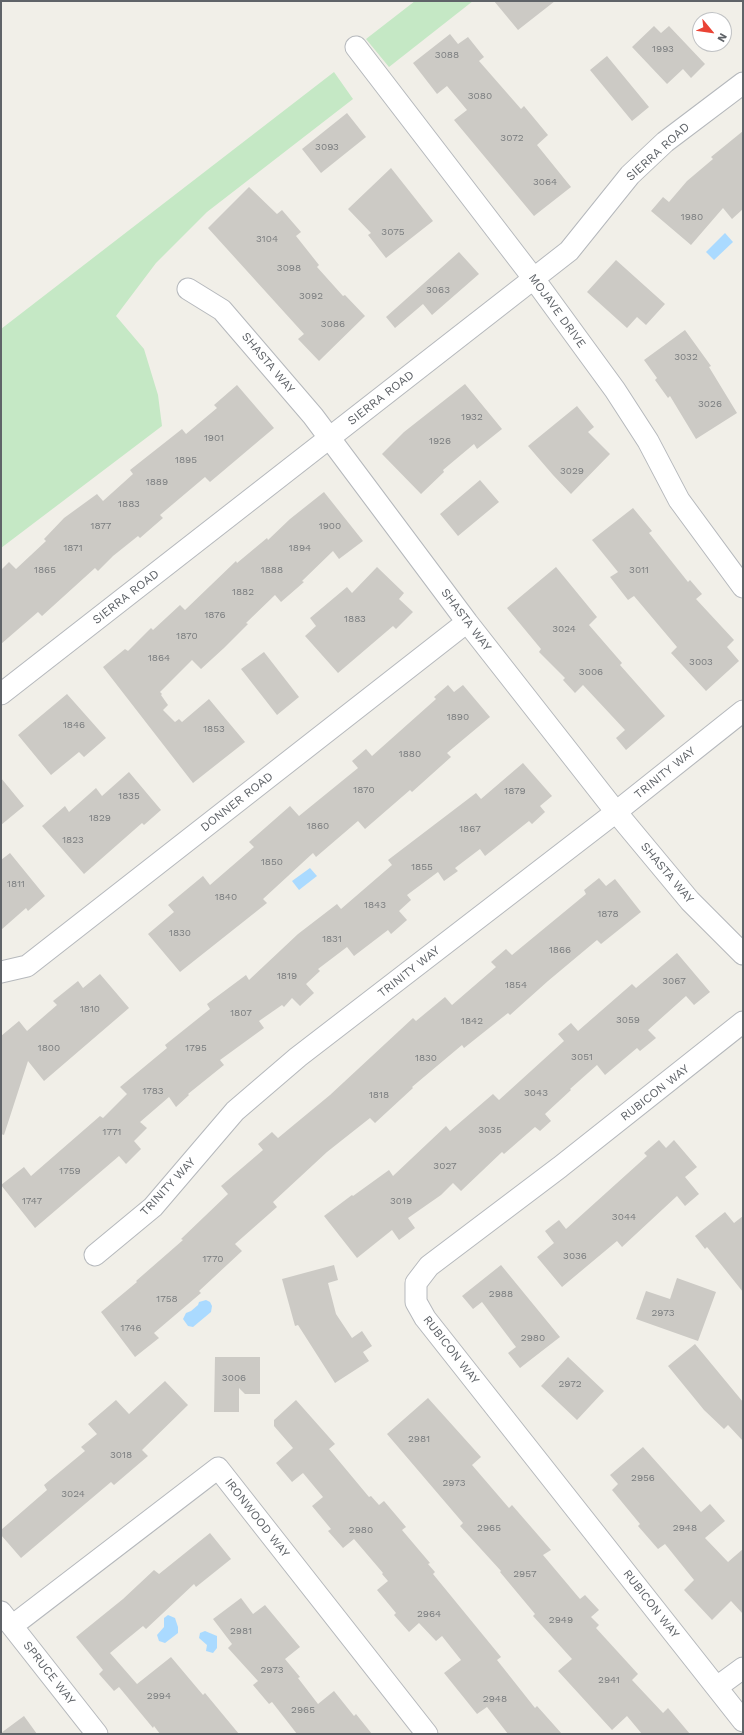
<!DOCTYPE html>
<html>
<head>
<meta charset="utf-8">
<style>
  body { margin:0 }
  #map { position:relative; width:744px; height:1735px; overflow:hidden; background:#f1efe8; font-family:"Work Sans",sans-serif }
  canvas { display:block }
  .frame { position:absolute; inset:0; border:2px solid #5f6368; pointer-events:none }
  .north { position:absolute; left:692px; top:12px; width:40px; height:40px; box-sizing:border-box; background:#fff; border:1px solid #bfc1c3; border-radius:50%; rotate:119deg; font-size:11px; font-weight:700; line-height:16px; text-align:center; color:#5f6368 }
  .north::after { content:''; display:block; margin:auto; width:14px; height:18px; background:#ea4335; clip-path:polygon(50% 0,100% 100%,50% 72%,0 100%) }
</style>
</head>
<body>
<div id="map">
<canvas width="744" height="1735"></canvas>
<div class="frame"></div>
<div class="north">N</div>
</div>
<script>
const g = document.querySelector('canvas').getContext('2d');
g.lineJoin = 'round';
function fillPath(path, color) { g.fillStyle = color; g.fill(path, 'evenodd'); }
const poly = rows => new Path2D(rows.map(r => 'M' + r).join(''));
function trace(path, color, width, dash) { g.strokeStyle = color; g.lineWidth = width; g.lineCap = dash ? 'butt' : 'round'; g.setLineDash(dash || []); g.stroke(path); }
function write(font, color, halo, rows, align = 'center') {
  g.font = font + ' "Work Sans",sans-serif'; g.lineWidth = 3; g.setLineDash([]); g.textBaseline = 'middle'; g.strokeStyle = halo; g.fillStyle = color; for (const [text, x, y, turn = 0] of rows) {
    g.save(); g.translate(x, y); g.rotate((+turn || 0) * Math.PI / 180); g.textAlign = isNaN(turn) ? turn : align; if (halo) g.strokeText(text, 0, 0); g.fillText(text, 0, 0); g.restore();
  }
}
fillPath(poly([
  [415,1,473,1,389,67,366,39],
  [334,72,353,99,207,212,156,263,116,316,144,349,158,395,162,426,1,548,1,329]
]), '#c5e8c5');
fillPath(poly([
  [725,233,733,242,714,260,706,252],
  [310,868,317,876,299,890,292,881],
  [206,1300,210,1302,212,1306,211,1312,193,1327,188,1326,183,1319,186,1313,191,1311,198,1305,199,1302],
  [168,1615,175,1618,178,1627,178,1633,165,1643,159,1641,157,1635,164,1627,164,1618],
  [205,1631,217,1636,217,1648,213,1653,206,1651,207,1645,199,1638,200,1633]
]), '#aadaff');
fillPath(poly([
  [494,1,555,1,518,30],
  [654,26,661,33,669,26,705,64,691,78,683,69,667,84,632,47],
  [450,34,458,44,468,37,484,57,479,61,521,109,524,106,548,135,537,145,571,187,534,216,454,120,467,110,447,86,437,94,413,63],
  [607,56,649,107,632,121,590,70],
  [347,113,366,137,321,173,302,149],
  [743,131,743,209,732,219,723,208,691,245,651,211,663,197,669,202,687,181,713,159,711,157],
  [391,168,433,221,386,258,368,235,371,233,348,209],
  [249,187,277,214,282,210,301,232,296,236,319,265,317,267,343,296,345,295,365,316,319,361,298,339,304,334,208,228],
  [459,252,479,274,432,315,423,304,395,328,386,317],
  [616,260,665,304,646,325,637,317,627,328,587,292],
  [685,330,711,366,709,367,737,413,696,439,670,396,668,398,655,380,657,378,644,360],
  [465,384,502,429,477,449,474,444,443,470,444,472,421,494,382,454,404,432],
  [237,385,274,428,210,482,205,477,160,515,163,518,140,538,138,536,113,556,98,571,95,568,42,616,38,612,1,644,1,570,9,562,16,569,46,541,44,539,64,518,97,494,103,501,133,474,130,470,182,429,186,434,217,408,214,405],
  [577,406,594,427,588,432,610,454,571,494,553,475,528,446],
  [480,480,499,502,458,536,440,514],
  [324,492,363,541,339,559,333,551,302,581,304,582,281,602,275,595,246,623,248,624,224,648,201,669,192,660,160,692,162,694,161,695,168,705,163,710,175,722,179,719,182,722,209,699,245,742,193,783,103,667,125,649,128,651,151,628,153,630,180,605,185,610,236,561,237,563,267,538,268,540,290,519],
  [633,508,652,531,649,533,688,582,690,580,702,594,696,599,734,640,727,647,739,661,706,691,671,653,677,647,634,596,628,600,610,577,618,572,592,540],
  [377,567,404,593,399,599,413,612,396,629,393,626,338,673,305,636,316,626,310,618,347,587,352,593],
  [556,567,597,617,589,625,622,663,620,665,665,716,626,750,616,738,625,730,583,685,575,693,563,680,565,678,539,652,541,649,507,608],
  [264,652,299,697,277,715,241,669],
  [448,685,454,692,463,685,490,717,447,753,451,757,412,792,410,790,365,829,358,821,316,857,313,853,263,899,267,903,180,972,148,934,174,912,168,905,203,876,210,885,254,847,249,842,290,806,299,816,358,768,352,761,366,749,372,756,436,699,434,697],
  [67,694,106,738,84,757,79,752,51,775,18,735],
  [523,763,552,796,540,806,545,812,532,824,529,821,485,856,480,849,455,868,458,871,444,881,438,872,407,895,411,900,399,911,407,920,391,934,388,930,354,956,347,947,318,969,320,971,306,984,314,993,300,1006,292,998,284,1007,282,1005,259,1021,264,1028,220,1060,224,1065,188,1094,189,1095,176,1107,169,1097,140,1122,147,1128,134,1141,141,1149,126,1164,119,1156,35,1228,1,1185,24,1167,31,1176,100,1116,103,1118,127,1094,120,1087,167,1048,165,1045,210,1009,207,1004,246,975,249,980,298,934,337,904,341,909,392,865,388,860,476,793,481,799],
  [129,772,161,810,144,825,142,823,84,874,42,826,65,806,69,812,96,788,102,796],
  [1,778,24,806,1,825],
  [10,853,45,896,28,911,26,908,1,930,1,860],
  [599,878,606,886,615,879,641,912,601,944,597,940,548,981,510,1015,508,1013,464,1048,462,1045,412,1087,413,1088,375,1123,370,1118,327,1152,273,1202,277,1207,235,1244,242,1251,199,1291,201,1293,154,1333,159,1338,135,1357,101,1312,137,1282,136,1281,183,1240,181,1239,228,1194,221,1186,263,1150,258,1144,272,1132,278,1138,330,1095,413,1018,416,1021,445,997,452,1005,496,967,491,962,506,949,512,955,586,894,584,890],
  [677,953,710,992,694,1005,686,996,648,1030,656,1038,640,1051,637,1048,605,1075,597,1065,570,1089,571,1090,545,1114,551,1121,540,1131,535,1127,504,1154,502,1152,461,1191,453,1183,441,1195,408,1218,415,1228,399,1240,392,1230,357,1258,324,1216,352,1195,353,1196,389,1170,393,1176,446,1126,450,1131,493,1094,499,1100,564,1041,558,1034,571,1023,578,1031,632,984,636,988],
  [100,974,129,1008,44,1081,28,1061,4,1135,1,1134,1,1036,19,1021,27,1031,57,1005,53,1001,78,981,83,988],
  [659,1140,666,1148,674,1140,697,1167,685,1177,699,1194,685,1206,677,1196,622,1247,617,1241,562,1287,537,1257,554,1243,545,1231,559,1220,566,1229,647,1156,644,1153],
  [725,1212,734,1223,743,1216,743,1292,707,1247,705,1249,695,1236],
  [334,1265,338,1280,328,1283,336,1314,352,1338,362,1331,372,1346,363,1352,369,1361,335,1383,298,1325,295,1326,282,1279],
  [501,1265,560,1337,520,1368,508,1353,516,1347,482,1302,473,1309,462,1296],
  [677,1278,716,1292,698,1341,636,1319,646,1291,670,1299],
  [695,1344,743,1402,743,1441,728,1425,724,1429,704,1410,668,1366],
  [215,1357,260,1357,260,1394,245,1394,239,1388,239,1412,214,1412],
  [568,1357,604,1391,577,1420,541,1386],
  [165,1381,188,1405,142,1450,148,1456,114,1485,111,1482,21,1558,1,1535,1,1530,47,1490,44,1485,85,1451,81,1447,97,1434,88,1424,116,1400,129,1414],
  [428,1398,481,1457,472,1465,509,1508,512,1505,551,1550,543,1555,580,1599,585,1595,599,1610,591,1617,599,1625,596,1628,638,1674,632,1680,663,1713,668,1708,690,1734,642,1734,627,1716,612,1730,558,1671,572,1659,533,1616,535,1614,500,1572,501,1571,460,1526,463,1523,387,1434],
  [296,1400,335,1444,329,1449,369,1497,371,1496,379,1505,384,1501,406,1527,402,1530,430,1563,428,1564,435,1572,433,1574,501,1657,497,1660,535,1708,537,1706,562,1734,508,1734,487,1707,477,1714,444,1673,461,1660,442,1636,436,1641,419,1623,409,1632,394,1615,396,1613,377,1590,388,1581,382,1574,383,1573,354,1539,343,1548,328,1531,331,1529,312,1506,323,1497,303,1473,292,1482,276,1463,293,1448,274,1426,274,1420],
  [643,1447,701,1512,710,1504,725,1521,705,1538,728,1562,743,1549,743,1614,731,1601,712,1620,684,1590,694,1580,665,1544,658,1549,638,1526,640,1524,612,1490,618,1484,610,1475],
  [210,1533,231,1559,196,1587,194,1584,146,1629,143,1626,110,1653,137,1684,171,1657,203,1695,205,1693,239,1734,160,1734,154,1726,153,1728,119,1687,114,1691,99,1674,103,1670,76,1637,123,1599,154,1570,159,1574],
  [241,1598,253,1614,265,1605,300,1647,285,1659,300,1677,298,1678,318,1704,334,1691,354,1716,356,1714,372,1734,297,1734,272,1702,269,1704,253,1685,258,1681,228,1648,232,1644,213,1619],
  [24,1716,37,1734,1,1734,1,1733]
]), '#cccac5');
const minor = poly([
  [356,47,534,279,615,390,648,441,679,500,743,587],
  [188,289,222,310,313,416,467,622,616,812,690,901,743,954],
  [1,694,569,251,630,175,665,142,743,83],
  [1,972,27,966,467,622],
  [743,1022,560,1167,429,1266,416,1283,416,1302,425,1318,743,1721],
  [95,1255,153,1207,235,1111,298,1057,616,812,743,711],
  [1,1612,97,1734],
  [12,1626,218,1468,427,1734],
  [717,1687,743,1668]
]);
trace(minor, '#b5b8bc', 23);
trace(minor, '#fff', 21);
write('10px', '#7a7d7f', null, [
  ["1993",663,49],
  ["3088",447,55],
  ["3080",480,96],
  ["3072",512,138],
  ["3093",327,147],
  ["3064",545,182],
  ["1980",692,217],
  ["3075",393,232],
  ["3104",267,239],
  ["3098",289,268],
  ["3063",438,290],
  ["3092",311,296],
  ["3086",333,324],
  ["3032",686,357],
  ["3026",710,404],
  ["1932",472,417],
  ["1901",214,438],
  ["1926",440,441],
  ["1895",186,460],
  ["3029",572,471],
  ["1889",157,482],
  ["1883",129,504],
  ["1877",101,526],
  ["1900",330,526],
  ["1871",73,548],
  ["1894",300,548],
  ["1865",45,570],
  ["1888",272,570],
  ["3011",639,570],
  ["1882",243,592],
  ["1876",215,615],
  ["1883",355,619],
  ["3024",564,629],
  ["1870",187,636],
  ["1864",159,658],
  ["3003",701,662],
  ["3006",591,672],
  ["1890",458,717],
  ["1846",74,725],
  ["1853",214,729],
  ["1880",410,754],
  ["1870",364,790],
  ["1879",515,791],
  ["1835",129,796],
  ["1829",100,818],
  ["1860",318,826],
  ["1867",470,829],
  ["1823",73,840],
  ["1850",272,862],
  ["1855",422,867],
  ["1811",16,884],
  ["1840",226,897],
  ["1843",375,905],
  ["1878",608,914],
  ["1830",180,933],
  ["1831",332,939],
  ["1866",560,950],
  ["1819",287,976],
  ["3067",674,981],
  ["1854",516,985],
  ["1810",90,1009],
  ["1807",241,1013],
  ["3059",628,1020],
  ["1842",472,1021],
  ["1800",49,1048],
  ["1795",196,1048],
  ["3051",582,1057],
  ["1830",426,1058],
  ["1783",153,1091],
  ["3043",536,1093],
  ["1818",379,1095],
  ["3035",490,1130],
  ["1771",112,1132],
  ["3027",445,1166],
  ["1759",70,1171],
  ["1747",32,1201],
  ["3019",401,1201],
  ["3044",624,1217],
  ["3036",575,1256],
  ["1770",213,1259],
  ["2988",501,1294],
  ["1758",167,1299],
  ["2973",663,1313],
  ["1746",131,1328],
  ["2980",533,1338],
  ["3006",234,1378],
  ["2972",570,1384],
  ["2981",419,1439],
  ["3018",121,1455],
  ["2956",643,1478],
  ["2973",454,1483],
  ["3024",73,1494],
  ["2965",489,1528],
  ["2948",685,1528],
  ["2980",361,1530],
  ["2957",525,1574],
  ["2964",429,1614],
  ["2949",561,1620],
  ["2981",241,1631],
  ["2973",272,1670],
  ["2941",609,1680],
  ["2994",159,1696],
  ["2948",495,1699],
  ["2965",303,1710]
]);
write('12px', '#5f6368', '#fff', [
  ["SIERRA ROAD",658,152,-42],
  ["MOJAVE DRIVE",557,311,54],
  ["SHASTA WAY",268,363,50],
  ["SIERRA ROAD",381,398,-38],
  ["SIERRA ROAD",126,597,-38],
  ["SHASTA WAY",466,620,53],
  ["TRINITY WAY",665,773,-39],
  ["DONNER ROAD",237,802,-38],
  ["SHASTA WAY",667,873,50],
  ["TRINITY WAY",409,972,-38],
  ["RUBICON WAY",655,1093,-38],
  ["TRINITY WAY",168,1187,-47],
  ["RUBICON WAY",451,1350,52],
  ["IRONWOOD WAY",257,1518,52],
  ["RUBICON WAY",651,1604,52],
  ["SPRUCE WAY",49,1673,52]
]);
</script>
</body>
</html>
